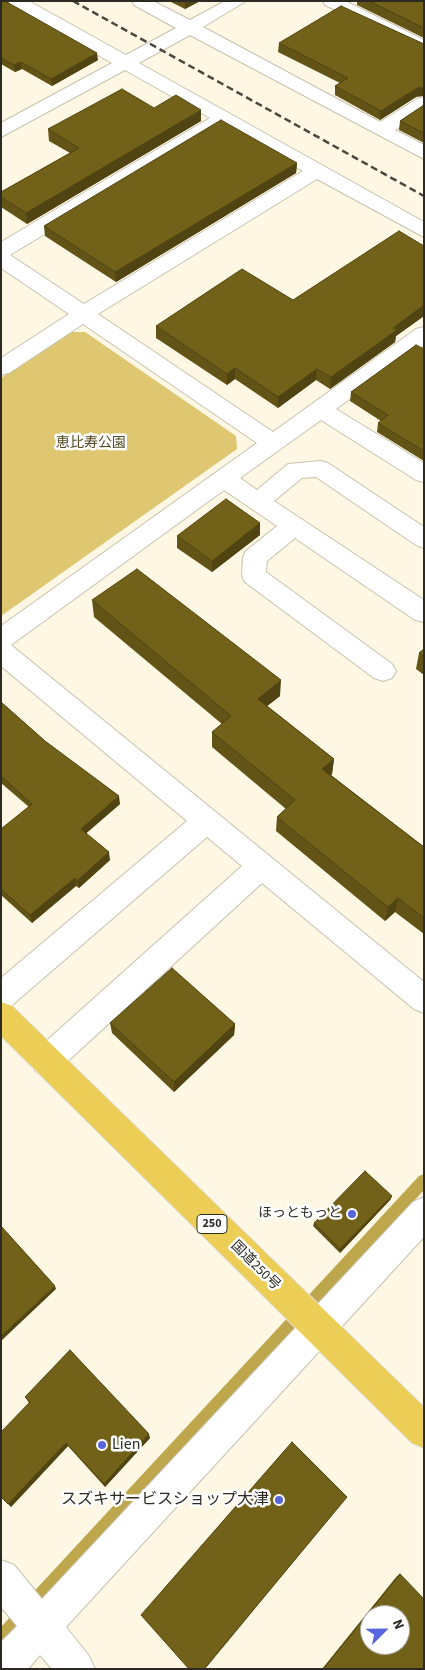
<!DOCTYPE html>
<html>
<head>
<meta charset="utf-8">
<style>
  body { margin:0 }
  #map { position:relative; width:425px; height:1670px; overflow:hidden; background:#fdf7e4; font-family:"Source Sans 3",sans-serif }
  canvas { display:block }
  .frame { position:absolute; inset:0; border:2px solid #2c2a23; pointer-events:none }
  .north { position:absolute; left:360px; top:1605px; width:50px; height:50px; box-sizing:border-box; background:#fff; border:1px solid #abaaa7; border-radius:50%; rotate:67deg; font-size:14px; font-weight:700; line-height:20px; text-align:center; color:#2c2a23 }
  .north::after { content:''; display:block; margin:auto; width:18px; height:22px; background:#5965dc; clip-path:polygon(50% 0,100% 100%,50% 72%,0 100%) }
</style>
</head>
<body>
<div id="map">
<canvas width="425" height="1670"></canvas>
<div class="frame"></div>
<div class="north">N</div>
</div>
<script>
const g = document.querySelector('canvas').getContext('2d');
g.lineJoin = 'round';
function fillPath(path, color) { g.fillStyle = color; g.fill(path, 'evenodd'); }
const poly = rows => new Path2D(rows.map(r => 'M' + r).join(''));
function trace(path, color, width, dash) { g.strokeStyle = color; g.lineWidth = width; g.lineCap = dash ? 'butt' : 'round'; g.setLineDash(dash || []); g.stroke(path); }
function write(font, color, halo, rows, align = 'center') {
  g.font = font + ' "Source Sans 3","Noto Sans JP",sans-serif'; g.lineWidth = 5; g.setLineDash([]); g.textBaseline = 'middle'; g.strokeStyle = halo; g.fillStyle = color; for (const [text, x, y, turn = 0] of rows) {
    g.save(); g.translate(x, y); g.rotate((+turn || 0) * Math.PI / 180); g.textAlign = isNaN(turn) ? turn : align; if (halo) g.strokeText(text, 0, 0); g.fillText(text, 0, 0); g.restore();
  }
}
fillPath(poly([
  [72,332,85,332,236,436,237,449,1,616,1,378]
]), '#dec770');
fillPath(poly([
  [424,1174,424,1190,6,1644,1,1647,1,1627,419,1176,424,1174]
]), '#bda64c');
const minor = poly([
  [8,1,29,1,126,55,176,28,134,5,132,1,153,1,190,20,225,1,246,1,203,27,380,122,417,99,424,97,424,111,395,130,424,145,424,159,190,35,139,63,424,222,424,237,317,179,98,314,273,432,416,329,424,327,424,345,336,409,424,463,424,482,416,480,321,420,240,478,257,490,288,464,320,461,328,463,424,527,424,548,416,545,316,477,302,478,274,501,424,600,424,622,415,620,295,538,267,561,266,572,392,664,396,671,392,678,383,681,374,678,245,582,242,576,243,557,246,551,277,526,224,490,11,645,424,982,424,1013,414,1009,262,883,57,1071,46,1075,35,1071,31,1061,35,1051,242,866,207,837,11,1006,1,1010,1,978,187,821,1,666,1,626,257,443,83,324,9,373,1,375,1,358,69,314,1,268,1,242,210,118,125,70,1,137,1,123,112,63,10,5,8,1],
  [224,126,303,171,84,304,10,255,224,126],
  [323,1,345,1,424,40,424,52,325,5,323,1],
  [424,1197,424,1237,66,1627,89,1656,95,1669,52,1669,40,1655,28,1669,1,1669,1,1642,17,1626,1,1607,1,1560,14,1565,42,1599,413,1202,424,1197]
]);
const highway = poly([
  [1,1002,12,1006,424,1407,424,1448,412,1443,1,1036,1,1002]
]);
trace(minor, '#c7c2af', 2);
trace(highway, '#e1e1e0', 2);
fillPath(minor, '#fff');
fillPath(highway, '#eccd55');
trace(poly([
  [73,1,424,196]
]), '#4a473e', 2.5, [7, 4]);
fillPath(poly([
  [1,1,98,60,52,86,22,69,15,72,1,64],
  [169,1,200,1,185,9],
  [357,1,424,1,424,38,357,5],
  [279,43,416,97,380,120,335,95,335,86,340,83,278,52],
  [424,105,424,143,399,130,400,121],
  [154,108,201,121,27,224,1,207,1,192,70,153,49,141,48,129],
  [297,163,296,173,116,282,45,236,44,226],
  [424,246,424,316,396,336,395,342,330,389,316,380,278,408,235,379,227,385,156,338,156,326,293,300],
  [424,349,424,461,377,432,378,423,381,421,350,401,351,392],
  [260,523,260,535,212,572,177,548,177,536],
  [92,600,280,696,267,706,334,759,332,774,331,775,424,847,424,934,395,912,385,921,276,831,277,817,286,809,212,747,212,732,222,724,94,617],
  [424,649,424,675,416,669,419,653],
  [1,702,45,741,120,804,86,833,110,860,79,888,76,886,32,923,1,895,1,829,29,807,1,783],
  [110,1023,235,1024,234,1035,174,1092,112,1033],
  [392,1196,390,1200,340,1253,313,1226,314,1223],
  [25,1397,150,1438,105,1487,68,1446,11,1507,29,1403],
  [400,1574,424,1669,322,1669,397,1576]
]), '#625316');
fillPath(poly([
  [185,1,200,1,185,9],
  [97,53,98,60,52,86,51,79],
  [21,62,22,69,15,72,14,65],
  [424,87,424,96,416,97,380,120,381,111,417,88],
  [201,110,201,121,27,224,26,213],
  [297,163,296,173,116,282,115,272],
  [424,305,424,316,396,336,395,342,330,389,331,377,393,328],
  [235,368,235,379,227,385,227,374],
  [317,369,316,380,278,408,278,397],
  [260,523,260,535,212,572,212,561],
  [281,680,280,696,257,714,258,699],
  [334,759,332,774,321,784,322,769],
  [119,796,120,804,82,837,81,829],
  [109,852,110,860,79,888,77,881],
  [75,878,76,886,32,923,30,915],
  [398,898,395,912,385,921,388,907],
  [235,1024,234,1035,174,1092,174,1082],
  [392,1196,390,1200,340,1253,340,1249],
  [55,1286,56,1289,1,1341,1,1336],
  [149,1434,150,1438,105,1487,104,1484],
  [66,1443,68,1446,11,1507,8,1504],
  [347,1497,205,1669,204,1669]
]), '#504412');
const building = poly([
  [1,1,5,1,97,53,51,79,21,62,14,65,1,58,1,1],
  [369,1,424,1,424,28,369,1],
  [341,6,424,44,424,87,417,88,381,111,335,86,348,78,279,43,341,6],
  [122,89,154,108,176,95,201,110,26,213,1,197,1,192,79,148,48,129,122,89],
  [424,105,424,133,400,121,424,105],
  [221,120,297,163,115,272,44,226,221,120],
  [399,231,424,246,424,305,393,328,397,330,331,377,317,369,278,397,235,368,227,374,156,326,242,269,293,300,399,231],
  [416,345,424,349,424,451,378,423,388,415,351,392,416,345],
  [226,499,260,523,212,561,177,536,226,499],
  [137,569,281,680,258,699,334,759,322,769,424,847,424,918,398,898,388,907,277,817,295,800,212,732,231,716,92,600,137,569],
  [424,649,424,657,419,653,424,649],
  [1,702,45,741,119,796,81,829,109,852,77,881,75,878,30,915,1,889,1,829,32,804,1,776,1,702],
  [172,968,235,1024,174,1082,110,1023,172,968],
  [365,1171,392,1196,340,1249,314,1223,365,1171],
  [1,1226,55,1286,1,1336,1,1226],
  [70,1350,149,1434,104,1484,66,1443,8,1504,1,1497,1,1432,30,1402,25,1397,70,1350],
  [292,1442,347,1497,204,1669,189,1669,141,1615,292,1442],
  [400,1574,424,1599,424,1669,323,1669,400,1574],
  [370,1615,400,1615,400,1645,370,1645,370,1615]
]);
fillPath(building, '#726119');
trace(building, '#504412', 1);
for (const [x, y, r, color] of [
  [352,1214,5,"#5965dc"],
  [102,1445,5,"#5965dc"],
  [279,1500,5,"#5965dc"]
]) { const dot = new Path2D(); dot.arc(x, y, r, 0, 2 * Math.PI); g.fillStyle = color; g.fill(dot); trace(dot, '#fff', 2); }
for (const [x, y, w] of [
  [212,1224,30]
]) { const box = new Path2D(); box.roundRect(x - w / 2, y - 9.5, w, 19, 4); g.fillStyle = '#fff'; g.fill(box); trace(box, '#2c2a23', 1); }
write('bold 12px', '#2c2a23', null, [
  ["250",212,1224]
]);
write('14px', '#544a23', '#fff', [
  ["恵比寿公園",91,444]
]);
write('14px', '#2c2a23', '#fff', [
  ["ほっともっと",342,1214]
], 'right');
write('14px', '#2c2a23', '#fff', [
  ["国道250号",255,1266,45]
]);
write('16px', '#2c2a23', '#fff', [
  ["Lien",112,1445],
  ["スズキサービスショップ大津",269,1500,"right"]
], 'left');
</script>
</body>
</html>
